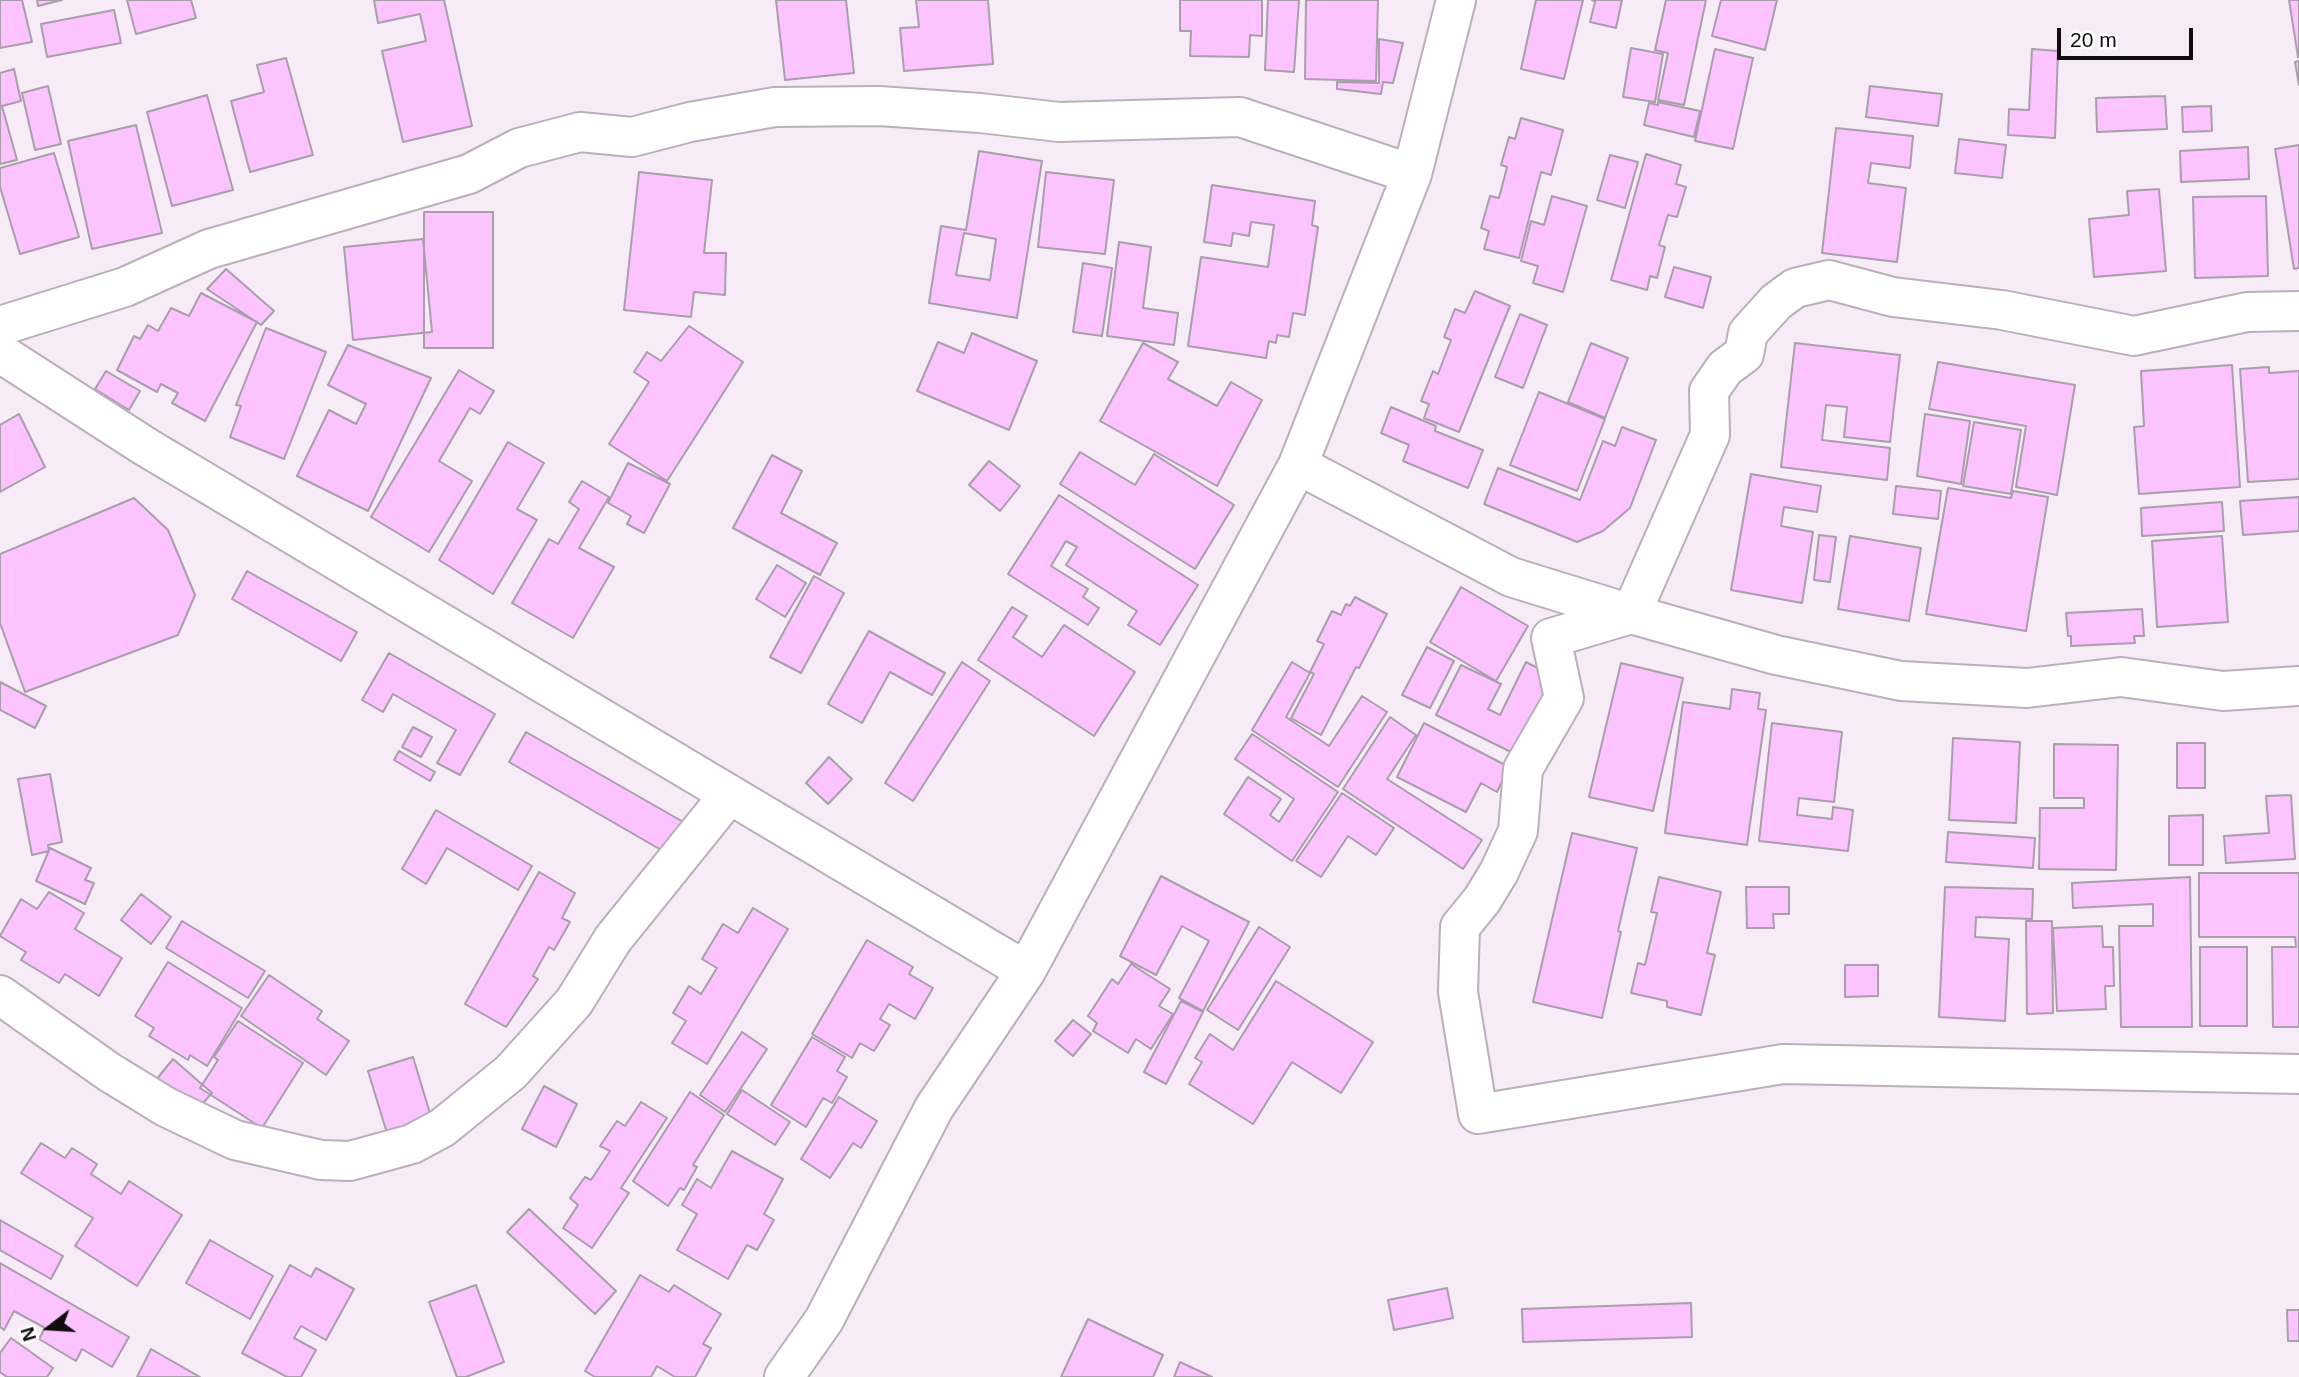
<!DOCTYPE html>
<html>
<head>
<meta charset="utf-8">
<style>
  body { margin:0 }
  #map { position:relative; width:2299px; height:1377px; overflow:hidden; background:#f7ebf8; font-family:Helvetica,sans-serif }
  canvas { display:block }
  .north { position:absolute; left:14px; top:1293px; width:70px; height:70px; -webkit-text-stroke:5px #fff; paint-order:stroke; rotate:253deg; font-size:19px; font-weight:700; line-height:28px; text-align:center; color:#0f0b0f }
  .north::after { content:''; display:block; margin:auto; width:24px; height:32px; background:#0f0b0f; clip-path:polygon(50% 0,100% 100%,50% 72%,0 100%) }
  .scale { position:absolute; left:2057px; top:28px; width:136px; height:32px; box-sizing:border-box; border:4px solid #0f0b0f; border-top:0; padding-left:9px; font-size:21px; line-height:24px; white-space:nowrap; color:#0f0b0f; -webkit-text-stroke:5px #fff; paint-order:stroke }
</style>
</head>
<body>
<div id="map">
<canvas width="2299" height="1377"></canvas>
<div class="north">N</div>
<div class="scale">20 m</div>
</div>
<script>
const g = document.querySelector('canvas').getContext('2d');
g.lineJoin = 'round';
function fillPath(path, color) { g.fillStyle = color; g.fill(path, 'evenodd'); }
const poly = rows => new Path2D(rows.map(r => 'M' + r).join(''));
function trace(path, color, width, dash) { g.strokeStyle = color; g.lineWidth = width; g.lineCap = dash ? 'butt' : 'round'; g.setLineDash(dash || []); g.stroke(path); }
const building = poly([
  [0,0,22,0,32,42,0,48,0,0],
  [37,0,62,0,38,6,37,0],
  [127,0,191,0,196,18,136,34,127,0],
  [374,0,444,0,472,126,403,142,382,51,426,41,420,14,378,23,374,0],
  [776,0,846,0,854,73,785,80,776,0],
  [916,0,988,0,993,64,904,71,900,28,919,27,916,0],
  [1180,0,1262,0,1262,36,1250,35,1249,57,1190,56,1191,31,1180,31,1180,0],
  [1268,0,1299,0,1294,72,1265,70,1268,0],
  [1306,0,1378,0,1376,81,1305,79,1306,0],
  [1536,0,1583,0,1564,79,1521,69,1536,0],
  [1592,0,1622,0,1616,28,1590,22,1595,2,1592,0],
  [1666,0,1706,0,1684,105,1658,100,1668,53,1655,50,1666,0],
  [1721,0,1777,0,1765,50,1712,36,1721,0],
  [2289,0,2299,0,2299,57,2298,57,2289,0],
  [114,10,121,43,47,57,41,24,114,10],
  [1379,39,1403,43,1393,83,1383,82,1381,94,1337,89,1337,82,1379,83,1379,39],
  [1631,48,1663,54,1655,102,1623,97,1631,48],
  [1715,49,1753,58,1733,149,1695,141,1715,49],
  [2032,49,2058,51,2055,138,2008,135,2009,109,2029,110,2032,49],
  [286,58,313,155,250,172,231,101,264,92,257,65,286,58],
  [2299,61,2299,85,2295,62,2299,61],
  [14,69,21,101,2,106,17,160,0,164,0,73,14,69],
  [48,86,61,144,35,150,22,93,48,86],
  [1870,86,1942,94,1938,126,1866,117,1870,86],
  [207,95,233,190,172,206,147,112,207,95],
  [2165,96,2167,129,2097,132,2096,98,2165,96],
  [1658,102,1700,111,1694,137,1644,125,1649,103,1658,105,1658,102],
  [2211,106,2212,131,2183,132,2182,107,2211,106],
  [1521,118,1563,130,1551,175,1541,172,1519,258,1484,249,1489,231,1481,228,1490,196,1499,198,1507,167,1501,165,1509,137,1515,139,1521,118],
  [136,125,162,233,92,249,68,141,136,125],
  [1836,128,1913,136,1910,168,1871,163,1868,183,1906,188,1897,262,1822,253,1836,128],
  [1959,139,2006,145,2002,178,1955,173,1959,139],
  [2299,145,2299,268,2294,269,2275,149,2299,145],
  [2248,147,2249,179,2181,182,2180,151,2248,147],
  [979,151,1042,161,1017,318,929,303,941,226,966,230,979,151],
  [964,233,996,239,990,280,956,275,964,233],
  [54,153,79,237,20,254,0,187,0,168,54,153],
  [1646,154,1681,165,1676,184,1686,187,1677,217,1668,215,1659,245,1665,247,1657,278,1650,276,1647,290,1611,280,1646,154],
  [1610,155,1638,162,1625,208,1597,200,1610,155],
  [639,172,712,180,704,253,726,253,725,295,694,292,691,317,624,310,639,172],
  [1046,172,1114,180,1105,254,1038,247,1046,172],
  [1212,185,1315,201,1312,225,1318,227,1305,315,1293,313,1289,337,1277,335,1276,343,1269,341,1266,358,1188,346,1201,257,1268,267,1274,225,1251,222,1249,236,1233,233,1231,246,1204,242,1212,185],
  [2159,189,2166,271,2094,277,2089,219,2129,215,2127,191,2159,189],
  [1552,196,1587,206,1563,292,1533,283,1538,266,1521,261,1531,221,1544,225,1552,196],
  [2266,196,2268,276,2195,278,2193,197,2266,196],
  [424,212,493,212,493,348,424,348,424,212],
  [423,239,432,332,353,340,344,247,423,239],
  [1119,242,1151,247,1143,308,1178,313,1174,345,1107,336,1119,242],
  [1083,263,1112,268,1102,336,1073,332,1083,263],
  [1674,267,1711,277,1703,308,1665,297,1674,267],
  [226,269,274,311,261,325,207,289,226,269],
  [1475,291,1510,306,1459,432,1424,418,1429,404,1421,401,1433,371,1438,374,1451,340,1444,337,1455,309,1465,313,1475,291],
  [201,293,257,322,205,421,172,403,178,393,161,384,157,392,117,370,134,336,140,339,148,325,158,331,171,308,189,316,201,293],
  [1520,314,1547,325,1523,388,1495,377,1520,314],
  [689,326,743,362,667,481,609,444,649,382,634,372,647,352,661,361,689,326],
  [266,328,326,352,284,459,230,437,241,406,236,405,266,328],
  [972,333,1037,361,1009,430,917,391,938,342,964,353,972,333],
  [1143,343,1178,362,1168,379,1217,406,1231,382,1262,400,1217,486,1100,421,1143,343],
  [1591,343,1628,358,1605,418,1568,402,1591,343],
  [1795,343,1900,355,1890,442,1844,437,1847,407,1826,405,1822,440,1890,448,1887,480,1781,467,1795,343],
  [348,345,431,378,368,511,297,476,329,410,356,424,366,404,328,385,348,345],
  [1938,362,2075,385,2057,495,2016,487,2026,426,1929,409,1938,362],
  [2232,365,2240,487,2139,494,2134,427,2144,426,2141,371,2232,365],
  [2269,367,2269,373,2299,371,2299,479,2248,482,2240,369,2269,367],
  [459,370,494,391,480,414,470,408,439,461,472,481,429,552,371,517,459,370],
  [106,371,140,391,129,410,95,389,106,371],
  [1539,392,1605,419,1577,491,1510,465,1539,392],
  [1391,407,1436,426,1435,431,1483,450,1468,488,1403,461,1409,445,1381,433,1391,407],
  [19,414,45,467,0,492,0,425,19,414],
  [1925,414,1970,421,1961,484,1917,476,1925,414],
  [1974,422,2021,430,2011,494,1963,486,1974,422],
  [1622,427,1656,440,1630,508,1603,531,1577,542,1484,504,1498,468,1580,500,1603,441,1615,446,1622,427],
  [508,442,544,463,517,509,537,520,493,594,439,560,508,442],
  [1080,452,1135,485,1154,454,1234,505,1195,569,1060,484,1080,452],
  [772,455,802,471,781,513,837,543,820,575,733,528,772,455],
  [989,461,1020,486,1000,511,969,485,989,461],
  [628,463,670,484,644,533,627,524,631,516,608,503,628,463],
  [1751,474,1821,486,1817,512,1784,507,1781,526,1813,532,1802,603,1731,590,1751,474],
  [582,481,609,497,579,548,614,567,573,638,512,603,549,539,558,544,579,509,569,502,582,481],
  [1896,486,1941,491,1938,519,1893,514,1896,486],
  [1948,488,2011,498,2013,491,2048,497,2026,631,1926,614,1948,488],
  [1059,495,1198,585,1160,645,1128,625,1137,611,1066,565,1077,547,1066,541,1051,566,1088,589,1083,597,1099,608,1088,625,1008,574,1059,495],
  [2299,497,2299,531,2243,535,2240,501,2299,497],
  [134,498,168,530,195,595,178,635,25,692,0,623,0,554,134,498],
  [2222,502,2224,531,2142,536,2141,508,2222,502],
  [1819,535,1836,537,1830,582,1814,580,1819,535],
  [1850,536,1921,548,1909,621,1838,609,1850,536],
  [2222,536,2228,622,2157,627,2152,541,2222,536],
  [777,565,806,583,785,617,756,599,777,565],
  [247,571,357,632,341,661,232,599,247,571],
  [814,576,844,593,801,673,770,657,814,576],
  [1461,587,1528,626,1496,681,1430,642,1461,587],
  [1355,597,1387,614,1359,668,1356,667,1321,735,1291,718,1314,674,1310,672,1324,644,1317,641,1332,611,1341,615,1346,604,1350,606,1355,597],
  [1012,607,1027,616,1013,637,1042,657,1064,625,1135,672,1094,736,978,660,1012,607],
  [2142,609,2144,636,2134,636,2135,643,2071,646,2071,636,2068,636,2066,613,2142,609],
  [869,631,945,673,932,695,890,672,862,723,828,704,869,631],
  [1427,647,1454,661,1430,708,1402,695,1427,647],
  [389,653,495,714,460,775,437,763,456,730,393,694,383,712,362,700,389,653],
  [962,662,990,681,913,801,885,783,962,662],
  [1292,662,1310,673,1286,717,1329,746,1362,696,1387,712,1338,787,1252,730,1292,662],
  [1526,662,1553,676,1515,754,1436,715,1461,665,1501,684,1488,709,1500,715,1526,662],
  [1621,663,1683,678,1653,811,1589,797,1621,663],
  [0,682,46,706,35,728,0,710,0,682],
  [1732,689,1760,693,1758,709,1766,710,1747,845,1665,833,1683,702,1730,709,1732,689],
  [1390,717,1416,735,1387,779,1482,840,1463,869,1343,789,1390,717],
  [1424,723,1509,767,1497,792,1481,783,1466,812,1397,777,1424,723],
  [1772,723,1842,732,1834,802,1799,798,1797,815,1832,819,1833,807,1853,810,1848,851,1759,841,1772,723],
  [413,727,432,737,421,757,402,747,413,727],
  [526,732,685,823,668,854,509,762,526,732],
  [1252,734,1338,792,1292,861,1224,814,1248,777,1281,799,1270,815,1279,822,1294,799,1235,759,1252,734],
  [1953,738,2020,742,2016,823,1949,820,1953,738],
  [2177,743,2205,743,2205,788,2177,788,2177,743],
  [2054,744,2118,745,2116,870,2039,869,2040,808,2084,808,2084,798,2054,798,2054,744],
  [399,751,435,772,430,781,394,760,399,751],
  [829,757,852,779,828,804,806,783,829,757],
  [50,774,62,842,48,845,49,851,32,855,18,779,50,774],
  [1342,793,1394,828,1376,855,1348,836,1321,877,1296,861,1342,793],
  [2291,795,2295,859,2226,863,2224,836,2269,833,2266,796,2291,795],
  [436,810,532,866,518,890,447,848,426,884,402,869,436,810],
  [2203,815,2203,865,2169,865,2169,816,2203,815],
  [1948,832,2035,838,2033,868,1946,862,1948,832],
  [1572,833,1637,848,1618,931,1621,932,1602,1018,1533,1002,1572,833],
  [50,848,91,868,85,880,94,883,85,904,36,881,50,848],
  [539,872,575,893,562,918,570,922,554,950,549,947,533,976,538,979,506,1027,465,1004,539,872],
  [2199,873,2299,873,2299,1027,2273,1027,2272,947,2296,947,2295,937,2199,937,2199,873],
  [1161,876,1249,922,1203,1011,1179,998,1209,941,1182,926,1156,975,1120,956,1161,876],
  [1659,877,1721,892,1707,953,1715,955,1701,1015,1667,1007,1667,1001,1631,993,1638,963,1645,965,1657,913,1651,912,1659,877],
  [2190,877,2192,1027,2121,1027,2119,926,2153,926,2153,904,2073,908,2072,883,2190,877],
  [1746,887,1789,887,1789,914,1773,914,1774,928,1747,928,1746,887],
  [1945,887,2033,889,2032,919,1976,917,1975,937,2009,939,2005,1021,1939,1017,1945,887],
  [49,892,84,913,75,929,122,958,99,996,65,974,59,983,21,960,26,952,0,936,21,899,37,909,49,892],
  [141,894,171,917,151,944,121,920,141,894],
  [753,908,788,929,707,1064,672,1043,686,1021,673,1013,689,986,701,994,717,968,702,959,723,924,738,933,753,908],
  [182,921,265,971,248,998,166,948,182,921],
  [2026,921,2052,921,2053,1013,2027,1014,2026,921],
  [2102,926,2103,947,2113,947,2114,986,2105,986,2106,1009,2057,1011,2053,928,2102,926],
  [1259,927,1290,947,1238,1030,1207,1010,1259,927],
  [867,940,913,967,909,974,933,988,915,1019,889,1004,880,1019,890,1025,874,1051,860,1043,852,1058,812,1034,867,940],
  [2200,947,2247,947,2247,1026,2200,1026,2200,947],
  [168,962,242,1008,207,1066,190,1055,188,1060,149,1036,154,1028,135,1016,168,962],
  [1131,964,1170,989,1159,1006,1173,1014,1151,1049,1136,1039,1128,1053,1093,1031,1097,1023,1088,1016,1112,979,1118,984,1131,964],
  [1845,965,1878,965,1878,996,1845,997,1845,965],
  [269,975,322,1011,317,1019,349,1041,326,1075,241,1016,269,975],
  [1276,981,1373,1042,1341,1093,1292,1062,1253,1124,1189,1084,1202,1062,1195,1058,1210,1034,1233,1050,1276,981],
  [1181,1001,1203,1012,1166,1084,1144,1072,1181,1001],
  [1073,1020,1091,1034,1073,1056,1055,1041,1073,1020],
  [238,1021,303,1063,262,1128,200,1088,218,1060,214,1057,238,1021],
  [742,1032,767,1049,725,1112,700,1095,742,1032],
  [812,1037,845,1057,837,1071,847,1077,832,1103,823,1098,806,1127,771,1105,812,1037],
  [413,1057,435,1130,390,1143,368,1071,413,1057],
  [173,1059,212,1093,194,1113,156,1080,173,1059],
  [544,1086,577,1104,556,1147,522,1129,544,1086],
  [742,1090,790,1122,775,1145,727,1114,742,1090],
  [690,1092,724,1115,693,1165,697,1167,684,1190,680,1188,668,1206,633,1181,690,1092],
  [839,1097,877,1121,861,1148,853,1143,830,1178,801,1159,839,1097],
  [641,1102,667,1118,621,1188,629,1193,592,1248,563,1228,578,1205,570,1198,585,1177,591,1180,610,1151,600,1146,617,1121,625,1126,641,1102],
  [41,1143,65,1158,72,1148,97,1164,91,1174,121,1194,129,1181,182,1215,137,1286,75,1246,93,1218,21,1173,41,1143],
  [732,1151,783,1179,764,1214,774,1220,757,1250,747,1245,728,1279,677,1250,697,1214,682,1205,697,1179,711,1188,732,1151],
  [529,1209,616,1291,595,1314,507,1232,529,1209],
  [0,1220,63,1256,51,1279,0,1250,0,1220],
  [210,1240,273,1276,250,1319,186,1283,210,1240],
  [0,1263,129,1337,112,1367,82,1349,76,1361,39,1339,45,1328,14,1311,4,1330,0,1327,0,1263],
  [290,1265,311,1277,316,1268,354,1289,326,1340,301,1326,294,1338,316,1350,301,1377,287,1377,242,1353,290,1265],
  [640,1275,669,1292,674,1285,721,1314,703,1344,711,1348,695,1377,675,1377,657,1366,651,1377,595,1377,585,1371,640,1275],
  [476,1285,504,1362,466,1377,457,1377,429,1302,476,1285],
  [1447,1288,1453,1318,1394,1330,1388,1300,1447,1288],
  [1691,1303,1692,1337,1523,1342,1522,1309,1691,1303],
  [2287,1310,2299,1310,2299,1341,2288,1341,2287,1310],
  [1088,1319,1163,1355,1153,1377,1061,1377,1088,1319],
  [11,1338,53,1368,47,1377,7,1377,0,1372,0,1353,11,1338],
  [151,1349,200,1377,137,1377,151,1349],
  [1180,1362,1212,1377,1174,1377,1180,1362]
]);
fillPath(building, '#fbc3ff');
trace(building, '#aa9eaa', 2);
const minor = poly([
  [2299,311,2247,312,2134,336,2002,310,1893,297,1829,280,1795,288,1776,302,1748,333,1744,354,1725,368,1709,391,1710,435,1631,614,1551,638,1564,698,1523,769,1518,831,1499,872,1482,900,1460,927,1458,992,1478,1114,1783,1064,2299,1074],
  [0,326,125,287,209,249,469,174,519,148,580,132,632,137,690,122,775,107,879,106,980,113,1059,122,1240,117,1412,174],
  [0,353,146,447,1026,971],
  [1298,465,1511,577,1631,614,1776,655,1901,681,2027,688,2121,677,2223,691,2299,686],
  [0,995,109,1072,166,1107,235,1140,321,1160,350,1161,412,1144,442,1128,511,1072,574,1002,613,939,729,795],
  [784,1377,824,1320,934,1108,1026,971,1298,465,1412,174,1456,0]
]);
trace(minor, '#bbafbb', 42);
trace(minor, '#fff', 38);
</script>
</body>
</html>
